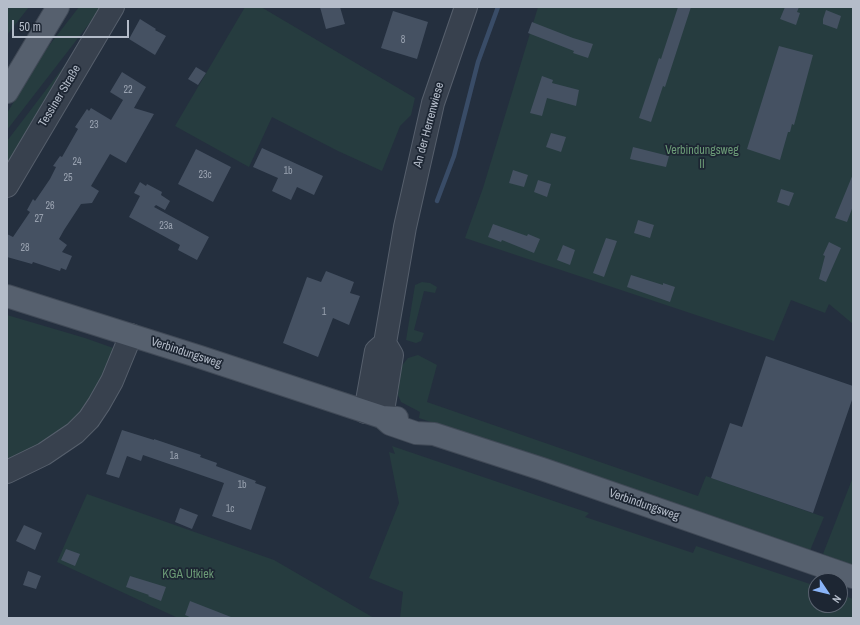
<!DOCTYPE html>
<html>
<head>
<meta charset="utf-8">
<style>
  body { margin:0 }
  #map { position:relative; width:860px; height:625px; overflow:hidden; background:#242f3e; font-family:"Archivo Narrow",sans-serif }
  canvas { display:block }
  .frame { position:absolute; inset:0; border:8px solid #b4bcc9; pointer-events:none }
  .north { position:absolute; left:808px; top:573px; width:40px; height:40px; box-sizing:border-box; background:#1d2633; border:1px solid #59626f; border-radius:50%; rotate:125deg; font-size:11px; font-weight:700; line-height:16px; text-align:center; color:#b4bcc9 }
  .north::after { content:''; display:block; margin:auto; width:14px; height:18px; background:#8ab4f8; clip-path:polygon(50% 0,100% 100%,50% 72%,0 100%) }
  .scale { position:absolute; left:12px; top:20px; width:117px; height:18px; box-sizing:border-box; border:2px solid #b4bcc9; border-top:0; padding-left:5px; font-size:12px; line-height:14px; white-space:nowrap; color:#b4bcc9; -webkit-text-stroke:3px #1d2633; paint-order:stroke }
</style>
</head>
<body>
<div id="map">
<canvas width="860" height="625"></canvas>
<div class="frame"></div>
<div class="north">N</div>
<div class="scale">50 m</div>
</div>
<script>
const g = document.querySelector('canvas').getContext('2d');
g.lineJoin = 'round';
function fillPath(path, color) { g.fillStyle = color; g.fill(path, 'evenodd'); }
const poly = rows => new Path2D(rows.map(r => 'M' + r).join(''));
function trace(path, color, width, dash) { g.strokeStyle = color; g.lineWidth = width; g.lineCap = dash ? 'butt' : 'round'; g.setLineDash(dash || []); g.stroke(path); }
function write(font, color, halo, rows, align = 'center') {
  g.font = font + ' "Archivo Narrow",sans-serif'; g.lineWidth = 3.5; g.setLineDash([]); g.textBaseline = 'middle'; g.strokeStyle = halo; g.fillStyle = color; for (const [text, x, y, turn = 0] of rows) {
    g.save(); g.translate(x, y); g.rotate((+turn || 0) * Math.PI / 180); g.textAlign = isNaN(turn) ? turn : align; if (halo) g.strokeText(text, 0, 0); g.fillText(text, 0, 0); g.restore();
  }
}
fillPath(poly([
  [7,7,29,7,7,35],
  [79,7,102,7,7,130,7,113,44,52],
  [245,7,261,7,415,98,411,115,400,126,382,171,338,151,272,117,249,167,175,126],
  [538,7,853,7,853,324,829,304,825,313,791,300,774,341,465,238,483,188],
  [87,36,7,169,7,141],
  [422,282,430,283,437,287,435,293,424,291,414,330,424,333,421,341,416,343,406,340,415,285],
  [7,315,85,338,119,350,76,424,7,463],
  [418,355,437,365,427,402,698,496,706,476,824,517,809,553,419,418,420,412,401,402,398,395,400,368,408,358],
  [392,446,589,513,585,517,693,553,696,546,816,586,816,605,840,605,840,594,853,599,853,618,400,618,403,592,369,578,399,503,389,452,395,454],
  [853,477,853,566,823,554],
  [87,494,274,560,374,618,178,618,57,562]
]), '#263c3f');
trace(poly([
  [437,201,454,156,478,62,498,7]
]), '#394c67', 4.5);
fillPath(poly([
  [320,7,340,7,345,24,326,29],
  [678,7,691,7,665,87,663,86,651,122,639,118,659,58,661,59],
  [785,7,799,7,797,12,800,13,796,25,780,19],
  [826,10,841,16,837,29,823,24,823,19],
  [393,11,428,22,417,59,381,48],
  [140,19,156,29,155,30,166,36,155,55,129,39],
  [532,22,573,38,593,44,588,58,573,53,574,51,528,33],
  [779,46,813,55,794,125,792,124,790,132,788,132,780,160,747,149],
  [196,67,206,73,198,85,188,79],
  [122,72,146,87,134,108,154,114,126,163,110,154,91,186,99,191,92,203,81,204,64,230,59,239,67,245,62,252,72,256,66,270,61,268,60,271,33,262,32,264,7,257,7,234,13,237,30,212,27,210,33,199,35,201,50,179,56,167,53,166,60,156,62,157,78,129,75,127,87,109,89,111,91,108,111,120,123,100,110,92],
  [542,76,553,80,552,83,579,90,576,106,547,98,542,116,530,113],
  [551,133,566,137,561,152,546,147],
  [633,147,669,156,666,167,630,159],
  [262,148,323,176,314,195,297,187,291,200,272,191,278,178,253,167],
  [196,149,231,167,213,202,178,184],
  [513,170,528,175,524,187,509,183],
  [853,174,853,206,847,222,835,218],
  [538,180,551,184,547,197,534,192],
  [140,182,146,186,147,184,162,192,161,195,170,201,165,210,156,205,154,207,209,237,197,260,178,250,180,245,129,217,140,196,134,193],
  [781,189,794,193,789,206,777,202],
  [638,220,654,225,650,238,634,233],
  [493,224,527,236,528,234,540,239,534,253,502,240,501,242,488,237],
  [606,238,617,241,604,277,593,273],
  [829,242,841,248,826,282,819,279,825,256,823,255],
  [563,245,575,250,570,265,557,260],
  [326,271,354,282,350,293,360,296,349,325,333,318,318,357,283,343,307,277,321,282],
  [631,275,663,285,663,283,675,287,670,302,627,287],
  [766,356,853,386,853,397,813,513,711,478,730,423,742,427],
  [122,430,154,440,154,439,201,455,200,457,217,463,216,466,256,481,255,483,266,487,251,530,212,516,224,483,143,455,141,461,127,456,119,478,106,474],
  [180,508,198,515,192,529,175,522],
  [24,525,42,533,35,550,16,541],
  [66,549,80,554,75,566,61,560],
  [28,571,41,576,36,589,23,585],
  [130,576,166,587,161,601,148,596,149,595,126,587],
  [190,601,231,617,231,618,192,618,185,615]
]), '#455162');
const minor = poly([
  [7,186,113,7],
  [365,412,376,351,385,343,405,227,433,103,466,7],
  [382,417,392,355,385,343],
  [7,472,44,454,75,433,89,419,99,404,112,381,131,335]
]);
const major = poly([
  [7,92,58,7],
  [7,296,200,357,382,417,397,418],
  [382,417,390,424,416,433,434,434,542,469,853,577]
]);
trace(minor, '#565f6c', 24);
trace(major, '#414a57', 24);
trace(minor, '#38414e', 22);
trace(major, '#56606e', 22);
write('10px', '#98a1af', null, [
  ["8",403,40],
  ["22",128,90],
  ["23",94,125],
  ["24",77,162],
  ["1b",288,171],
  ["23c",205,175],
  ["25",68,178],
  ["26",50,206],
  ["27",39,219],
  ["23a",166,226],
  ["28",25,248],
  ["1",324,312],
  ["1a",174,456],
  ["1b",242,485],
  ["1c",230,509]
]);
write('12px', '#b4bcc9', '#1d2633', [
  ["Tessiner Straße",60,96,-59],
  ["An der Herrenwiese",429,125,-75],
  ["Verbindungsweg",186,353,18],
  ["Verbindungsweg",644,505,19]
]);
write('12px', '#6b9a76', '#1d2633', [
  ["Verbindungsweg",702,151],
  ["II",702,165],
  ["KGA Utkiek",188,575]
]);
</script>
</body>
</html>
